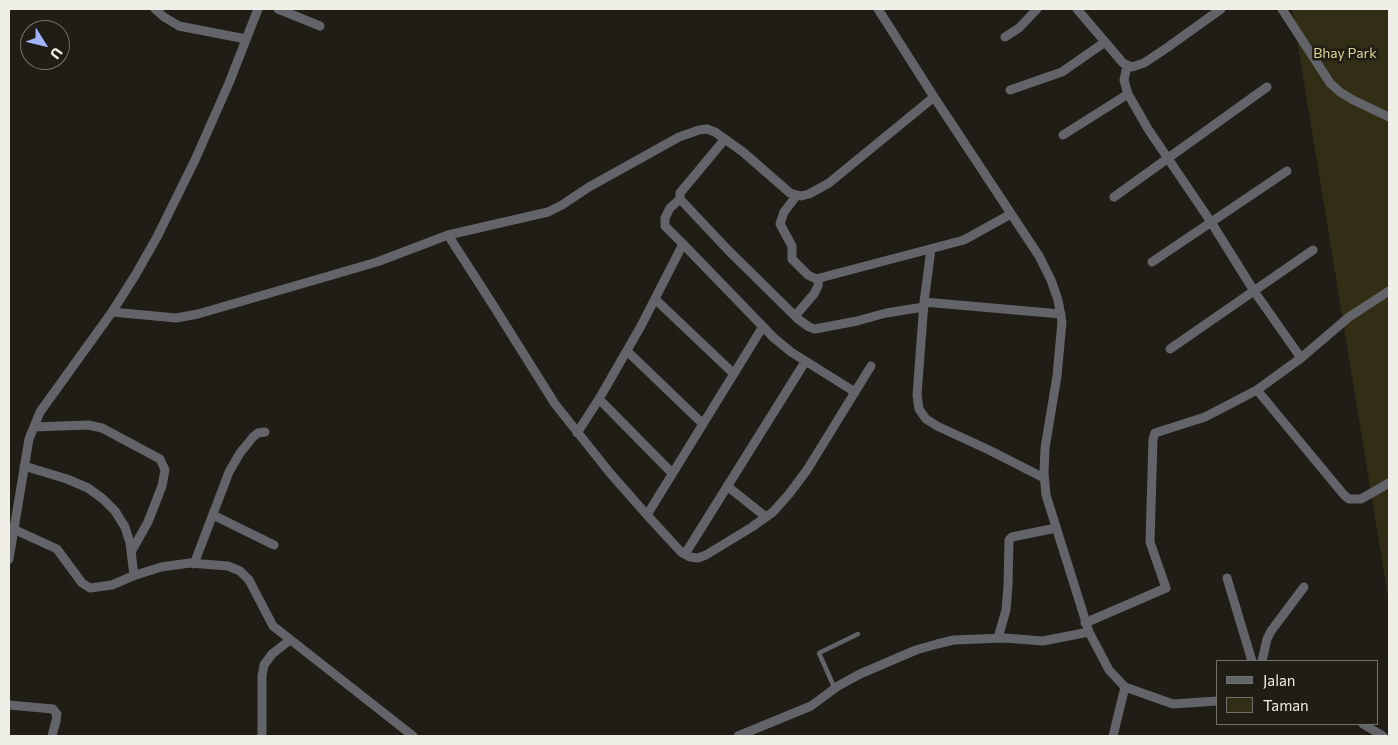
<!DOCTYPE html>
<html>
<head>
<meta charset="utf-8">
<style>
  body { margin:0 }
  #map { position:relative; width:1398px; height:745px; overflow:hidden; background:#1f1d15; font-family:Commissioner,sans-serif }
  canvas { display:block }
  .frame { position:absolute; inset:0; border:10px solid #efeee7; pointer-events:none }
  .legend { position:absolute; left:1216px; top:660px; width:162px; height:65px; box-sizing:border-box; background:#1f1d15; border:1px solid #727169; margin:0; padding:6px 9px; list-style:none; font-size:15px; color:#efeee7 }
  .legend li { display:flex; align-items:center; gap:10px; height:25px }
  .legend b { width:25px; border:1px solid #727169 }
  .north { position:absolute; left:20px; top:20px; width:50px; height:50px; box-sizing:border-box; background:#1f1d15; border:1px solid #727169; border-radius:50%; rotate:126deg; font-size:14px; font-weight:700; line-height:20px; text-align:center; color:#efeee7 }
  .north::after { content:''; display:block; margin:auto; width:18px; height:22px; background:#a2b2fd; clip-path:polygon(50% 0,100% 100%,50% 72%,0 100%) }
</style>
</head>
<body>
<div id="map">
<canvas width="1398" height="745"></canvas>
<div class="frame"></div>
<ul class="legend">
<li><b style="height:6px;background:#636469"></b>Jalan</li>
<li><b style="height:14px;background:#322d15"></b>Taman</li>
</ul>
<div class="north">U</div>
</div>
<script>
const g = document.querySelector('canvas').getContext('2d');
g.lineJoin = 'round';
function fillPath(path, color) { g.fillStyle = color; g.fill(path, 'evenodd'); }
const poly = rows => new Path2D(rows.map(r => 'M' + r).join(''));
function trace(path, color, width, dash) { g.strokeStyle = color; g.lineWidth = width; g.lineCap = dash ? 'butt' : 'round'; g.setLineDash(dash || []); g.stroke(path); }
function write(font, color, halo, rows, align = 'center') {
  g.font = font + ' Commissioner,sans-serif'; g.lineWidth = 5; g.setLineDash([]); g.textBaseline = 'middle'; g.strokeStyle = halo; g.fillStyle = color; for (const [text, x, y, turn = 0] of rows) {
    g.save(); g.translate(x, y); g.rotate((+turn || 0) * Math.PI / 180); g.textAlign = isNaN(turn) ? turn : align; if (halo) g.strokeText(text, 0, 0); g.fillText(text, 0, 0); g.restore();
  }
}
fillPath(poly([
  [1292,9,1389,9,1389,603]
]), '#322d15');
trace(poly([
  [835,689,819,653,858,634]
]), '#636469', 4.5);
trace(poly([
  [155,9,164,17,179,26,246,39],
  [278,9,320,26],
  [878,9,934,97,1039,256,1051,280,1058,300,1062,322,1057,376,1045,448,1044,473,1046,495,1089,632,1109,670,1125,687,1173,704,1217,701],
  [1077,9,1123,63,1132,67,1144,63,1168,47,1221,9],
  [1282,9,1330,83,1340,92,1353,100,1389,117],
  [1005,37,1019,28,1037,9],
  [1127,66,1124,80,1128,94,1148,129,1211,222,1254,291,1301,358,1349,317,1389,291],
  [1010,90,1062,72,1105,42],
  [1063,135,1128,94],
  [725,139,680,193,680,199,728,250,798,319,809,327,815,329,857,321,886,313,924,307],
  [797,195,784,212,780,224,792,246,792,259,808,275,816,279,964,240,1011,214],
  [1114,197,1267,87],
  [680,199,670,208,665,218,665,226,683,244],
  [448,235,493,305,555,404,610,473,647,515,681,552,690,557,698,558,706,555,752,527,773,512,789,494,807,470,871,366],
  [931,249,924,302,917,395,919,409,926,419,937,426,989,450,1044,478],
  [1152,262,1287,171],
  [655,299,733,373],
  [924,302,1061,314],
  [112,312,176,318,198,314,377,262,448,235,548,212,562,205,589,187,679,137,699,130,707,129,715,132,743,152,790,193,801,196,809,194,829,183,934,97],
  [795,316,814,294,818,286,819,278],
  [1170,349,1313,250],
  [627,351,702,423],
  [1257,390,1344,495,1349,499,1361,499,1389,483],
  [599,399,672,473],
  [34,427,88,425,102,428,160,459,165,470,162,486,148,522,131,552],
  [577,433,599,399,641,326,683,244,774,338,791,352,855,392],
  [24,466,67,479,88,488,103,499,115,511,125,527,130,543,134,575],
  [727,486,766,517],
  [213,515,274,545],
  [647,515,762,328],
  [11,528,57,549,82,583,90,588,112,585,133,576,161,567,190,563,228,566,240,571,249,580,273,626,413,736],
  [685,554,805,362],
  [9,559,29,439,40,412,112,312,136,274,157,237,195,160,229,83,258,9],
  [194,564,229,472,240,453,253,437,258,433,265,432],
  [1227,578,1252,661],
  [1085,623,1166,588,1150,542,1153,439,1155,433,1205,417,1257,390,1301,358],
  [998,638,1006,610,1008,586,1009,540,1012,537,1056,528],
  [1262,661,1267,639,1271,631,1304,587],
  [9,705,53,709,55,712,57,714,56,721,52,736],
  [1363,724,1383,736],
  [262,736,262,676,264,665,272,654,290,640],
  [738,736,811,706,838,686,860,674,916,650,937,644,954,640,1004,638,1043,641,1089,632],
  [1113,736,1125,687]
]), '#636469', 9);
write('14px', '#e0d497', '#1f1d15', [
  ["Bhay Park",1345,53]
]);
</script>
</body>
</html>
